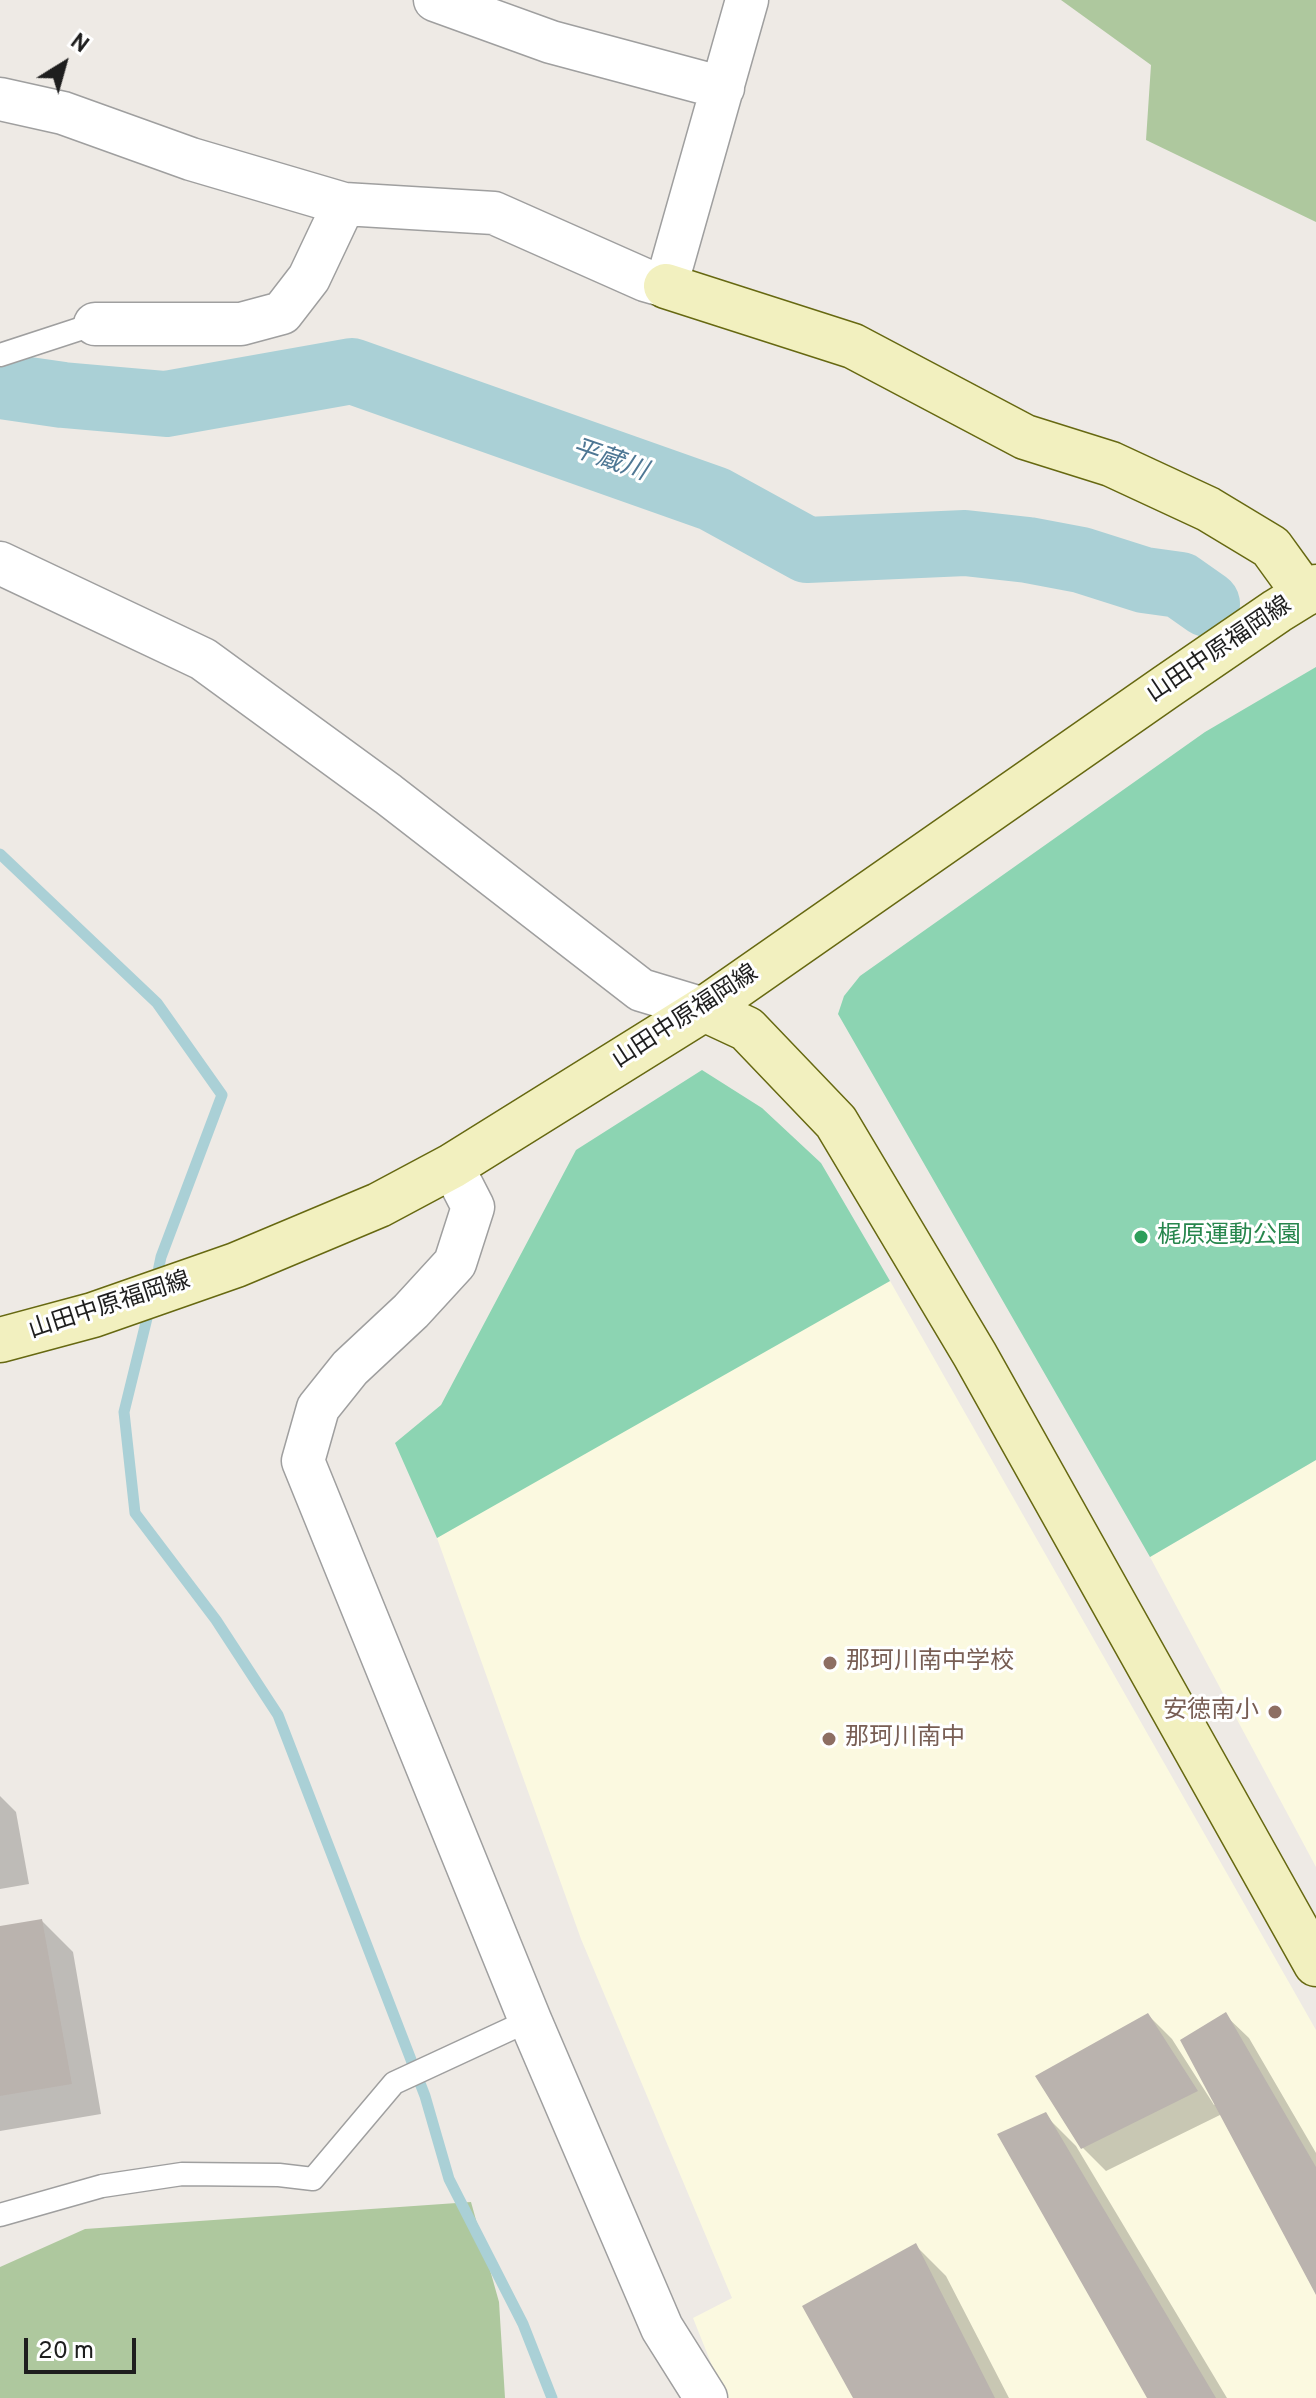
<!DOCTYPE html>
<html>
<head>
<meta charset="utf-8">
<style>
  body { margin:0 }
  #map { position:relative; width:1316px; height:2398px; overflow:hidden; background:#eeeae5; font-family:Overpass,sans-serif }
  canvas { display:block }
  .north { position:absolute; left:24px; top:24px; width:80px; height:80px; -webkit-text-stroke:6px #fff; paint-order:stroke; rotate:37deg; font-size:22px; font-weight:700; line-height:32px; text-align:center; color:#1e1e1e }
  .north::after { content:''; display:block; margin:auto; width:28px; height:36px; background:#1e1e1e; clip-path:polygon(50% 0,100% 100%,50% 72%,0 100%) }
  .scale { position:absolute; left:24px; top:2338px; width:112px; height:36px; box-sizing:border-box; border:4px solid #1e1e1e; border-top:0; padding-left:10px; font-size:24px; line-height:28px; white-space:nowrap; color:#1e1e1e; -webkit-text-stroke:6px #fff; paint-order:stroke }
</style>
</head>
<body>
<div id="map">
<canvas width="1316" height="2398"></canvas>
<div class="north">N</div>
<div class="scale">20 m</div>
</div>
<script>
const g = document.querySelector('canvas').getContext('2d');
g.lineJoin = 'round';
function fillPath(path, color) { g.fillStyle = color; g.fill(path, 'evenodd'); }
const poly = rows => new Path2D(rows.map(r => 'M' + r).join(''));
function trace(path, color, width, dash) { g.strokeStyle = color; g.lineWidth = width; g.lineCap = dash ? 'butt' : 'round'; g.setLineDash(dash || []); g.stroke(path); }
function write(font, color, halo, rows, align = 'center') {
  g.font = font + ' Overpass,"Noto Sans JP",sans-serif'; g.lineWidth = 6; g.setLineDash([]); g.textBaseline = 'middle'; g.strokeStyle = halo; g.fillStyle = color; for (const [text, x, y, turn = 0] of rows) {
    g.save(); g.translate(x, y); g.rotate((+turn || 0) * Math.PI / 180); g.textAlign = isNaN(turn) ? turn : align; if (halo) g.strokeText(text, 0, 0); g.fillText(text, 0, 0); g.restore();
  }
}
fillPath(poly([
  [890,1281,1316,2030,1316,2398,725,2398,693,2318,732,2298,581,1939,437,1538,621,1430],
  [1316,1460,1316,1867,1150,1557]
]), '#fbf9e0');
fillPath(poly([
  [1061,0,1316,0,1316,222,1146,140,1151,65],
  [471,2202,499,2302,505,2398,0,2398,0,2267,85,2229]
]), '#aec89e');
fillPath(poly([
  [1316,667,1316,1460,1150,1557,838,1014,844,996,860,976,1205,732],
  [702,1070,762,1108,821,1163,890,1281,437,1538,395,1443,441,1405,576,1150]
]), '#8cd4b2');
fillPath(poly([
  [0,1796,16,1812,29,1884,0,1889],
  [42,1921,73,1952,101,2114,0,2131,0,1928],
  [1148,2015,1172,2039,1214,2105,1216,2104,1225,2015,1249,2038,1316,2153,1316,2291,1222,2114,1106,2171,1082,2147],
  [1045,2115,1076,2146,1227,2398,1149,2398],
  [915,2245,946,2276,1009,2398,855,2398]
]), '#0003');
trace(poly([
  [0,854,157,1003,222,1095,161,1257,156,1281],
  [150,1306,124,1412,135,1513,216,1620,278,1715,425,2096,449,2179,523,2324,552,2398]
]), '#aad0d6', 11);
trace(poly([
  [0,386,63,395,166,404,352,371,714,499,807,550,965,543,1028,550,1081,560,1144,580,1180,585,1207,604]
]), '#aad0d6', 66);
fillPath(poly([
  [42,1919,72,2084,0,2096,0,1926],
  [1226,2012,1316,2167,1316,2295,1180,2040],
  [1148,2013,1198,2091,1081,2149,1035,2076],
  [1046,2112,1216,2398,1147,2398,997,2134],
  [916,2243,995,2398,853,2398,802,2306]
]), '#bab3ae');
const lane = poly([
  [0,355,95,324],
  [0,2215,102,2186,182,2174,279,2175,313,2179,394,2083,530,2020]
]);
const street = poly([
  [435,0,551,42,723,88],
  [0,99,63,113,191,159,344,204,494,213,645,280,666,286,747,0],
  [95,324,241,324,282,313,309,278,344,204],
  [0,563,203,659,388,794,641,990,704,1009],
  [452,1166,473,1207,455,1263,411,1311,350,1368,318,1408,303,1461,530,2020,662,2328,706,2398]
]);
const secondary = poly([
  [666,286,853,346,1025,437,1111,464,1208,509,1271,547,1305,594],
  [704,1009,747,1029,836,1122,975,1355,1316,1964],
  [0,1340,93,1315,236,1265,379,1205,452,1166,704,1009,1166,687,1277,611,1316,587]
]);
trace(lane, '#9f9f9f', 25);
trace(street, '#9f9f9f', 45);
trace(secondary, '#666811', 47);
trace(lane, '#fff', 22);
trace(street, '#fff', 42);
trace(secondary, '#f2f0bf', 44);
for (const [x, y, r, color] of [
  [1141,1237,8,"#2e9e5b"],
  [830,1663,8,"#8d6e63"],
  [1275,1712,8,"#8d6e63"],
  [829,1739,8,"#8d6e63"]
]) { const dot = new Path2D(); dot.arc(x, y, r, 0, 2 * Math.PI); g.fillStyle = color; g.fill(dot); trace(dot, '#fff', 3); }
write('24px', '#1e1e1e', '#fff', [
  ["山田中原福岡線",1220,651,-34],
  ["山田中原福岡線",686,1018,-33],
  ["山田中原福岡線",110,1307,-18]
]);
write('24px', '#27864d', '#fff', [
  ["梶原運動公園",1157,1237]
], 'left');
write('24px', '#785e54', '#fff', [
  ["那珂川南中学校",846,1663],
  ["安徳南小",1259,1712,"right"],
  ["那珂川南中",845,1739]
], 'left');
write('italic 26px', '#4e7794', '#fff', [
  ["平蔵川",609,462,19]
]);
</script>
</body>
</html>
